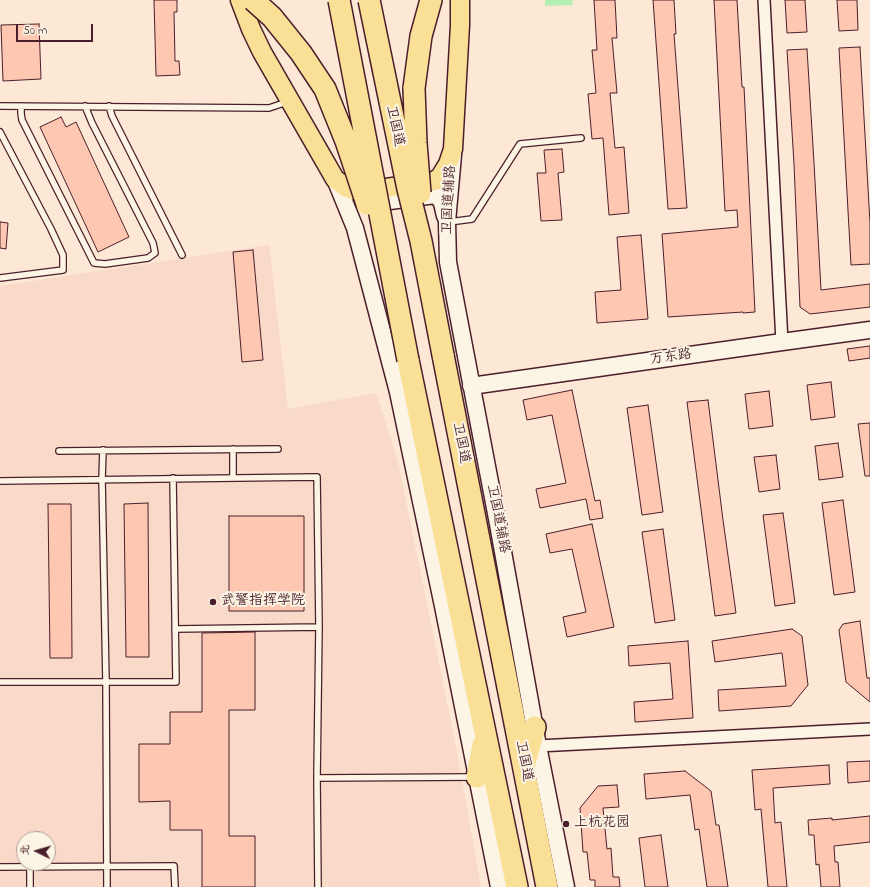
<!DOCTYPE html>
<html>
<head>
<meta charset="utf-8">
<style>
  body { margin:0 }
  #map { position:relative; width:870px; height:887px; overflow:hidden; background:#fde7d5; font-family:"Indie Flower","LXGW WenKai TC",sans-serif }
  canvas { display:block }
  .north { position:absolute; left:16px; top:831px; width:40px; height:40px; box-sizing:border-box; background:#fcf5e5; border:1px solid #b59f9b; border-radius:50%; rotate:275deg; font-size:11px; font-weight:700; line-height:16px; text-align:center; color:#4a1f2b }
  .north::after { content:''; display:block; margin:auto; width:14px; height:18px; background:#4a1f2b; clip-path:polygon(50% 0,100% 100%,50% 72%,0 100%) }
  .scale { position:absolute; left:16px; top:24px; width:77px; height:18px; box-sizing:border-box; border:2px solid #4a1f2b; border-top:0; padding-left:5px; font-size:12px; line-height:14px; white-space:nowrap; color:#4a1f2b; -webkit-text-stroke:3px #fcf5e5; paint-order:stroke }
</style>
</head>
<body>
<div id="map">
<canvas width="870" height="887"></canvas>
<div class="north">北</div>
<div class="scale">50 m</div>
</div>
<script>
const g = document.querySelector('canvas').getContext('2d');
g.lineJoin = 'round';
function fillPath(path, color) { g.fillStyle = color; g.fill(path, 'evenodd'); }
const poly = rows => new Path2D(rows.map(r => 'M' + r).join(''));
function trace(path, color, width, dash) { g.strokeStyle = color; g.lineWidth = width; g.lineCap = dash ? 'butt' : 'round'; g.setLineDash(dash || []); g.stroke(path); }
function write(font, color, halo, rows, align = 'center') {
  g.font = font + ' "Indie Flower","LXGW WenKai TC",sans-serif'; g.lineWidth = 4; g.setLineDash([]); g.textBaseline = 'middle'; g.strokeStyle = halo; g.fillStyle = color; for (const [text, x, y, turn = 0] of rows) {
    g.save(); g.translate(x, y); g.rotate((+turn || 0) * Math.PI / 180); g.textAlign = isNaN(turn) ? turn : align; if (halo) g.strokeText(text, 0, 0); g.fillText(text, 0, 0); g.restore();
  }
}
fillPath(poly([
  [269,245,288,409,376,393,398,462,455,742,481,887,0,887,0,286],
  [24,839,48,839,48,863,24,863]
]), '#f9d9c7');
fillPath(poly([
  [545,0,572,0,573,5,545,6]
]), '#b4efb4');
const building = poly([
  [154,0,177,0,177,12,174,12,175,61,179,61,180,75,156,76,154,0],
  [594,0,615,0,617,38,612,38,617,93,610,93,615,148,624,147,629,213,609,215,603,138,592,139,588,94,596,93,592,50,597,50,594,0],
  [653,0,674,0,676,34,674,34,687,208,668,209,653,0],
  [714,0,737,0,742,87,744,87,755,312,743,313,743,312,668,317,662,234,738,227,737,210,725,211,714,0],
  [785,0,805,0,807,32,787,33,785,0],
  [837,0,857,0,858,30,839,31,837,0],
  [39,24,41,79,3,81,1,25,39,24],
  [860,47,870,223,870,264,851,265,839,48,860,47],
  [807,49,814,163,821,290,870,284,870,307,810,314,800,307,794,164,787,50,807,49],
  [61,117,66,127,76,122,129,237,98,252,40,127,61,117],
  [562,149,564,172,558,173,562,220,541,221,537,173,546,173,544,150,562,149],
  [0,222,8,223,6,249,0,248,0,222],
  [641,235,648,319,597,323,595,292,621,290,617,237,641,235],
  [253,250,263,360,242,362,233,252,253,250],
  [870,346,870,358,849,361,847,349,870,346],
  [831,382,835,417,811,420,807,385,831,382],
  [572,390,595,501,600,500,603,518,590,520,586,499,540,508,536,489,566,483,552,415,527,420,523,400,572,390],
  [769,391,773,426,749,429,745,394,769,391],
  [708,400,723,520,736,613,715,616,687,402,708,400],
  [648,405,663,512,642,515,627,408,648,405],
  [870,423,870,476,865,476,858,424,870,423],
  [838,443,843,477,819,480,815,446,838,443],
  [776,455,780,489,759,492,754,457,776,455],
  [843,500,855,592,834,595,822,503,843,500],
  [148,503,149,657,126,657,124,504,148,503],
  [48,504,71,504,72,658,50,658,48,504],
  [783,513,795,603,775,606,763,515,783,513],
  [229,516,304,516,304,611,229,611,229,516],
  [592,524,614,627,567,637,563,617,586,612,572,549,550,553,546,534,592,524],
  [663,529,675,620,655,623,642,532,663,529],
  [860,621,867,678,870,678,870,702,846,682,839,630,843,624,860,621],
  [792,629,802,636,808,685,791,706,719,711,718,690,786,686,782,653,715,662,712,641,792,629],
  [255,632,255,710,229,710,229,836,255,836,255,887,202,887,202,830,170,830,170,801,139,802,139,744,170,744,170,712,202,712,202,633,255,632],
  [688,641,693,718,635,722,634,702,673,699,670,663,629,666,628,646,688,641],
  [870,761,870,781,848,783,847,762,870,761],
  [829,765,830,784,773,788,775,823,781,822,787,887,768,887,761,809,755,810,752,770,829,765],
  [685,771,711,791,716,825,719,825,728,887,707,887,699,829,695,830,690,795,646,799,644,774,685,771],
  [617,785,619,807,603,808,607,849,611,848,613,877,619,877,620,887,595,887,595,880,590,880,587,852,583,852,580,808,598,786,617,785],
  [870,816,870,842,834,846,835,862,838,862,840,887,821,887,819,864,816,865,814,835,809,835,808,820,832,818,832,820,870,816],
  [661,835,668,887,645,887,639,838,661,835]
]);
fillPath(building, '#fec7b1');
trace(building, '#4a1f2b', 1);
const lane = poly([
  [0,106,269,108,287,102],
  [21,106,21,113,22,120,94,263,105,264,148,258,155,253,153,243,92,123,85,106],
  [109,106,112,116,182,255],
  [0,132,51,229,63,255,63,270,0,278],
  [449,222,472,219,520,144,581,138],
  [233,449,233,478],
  [103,450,102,479,106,682,107,887],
  [59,451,278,449],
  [0,481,317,477,319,627,317,778,318,887],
  [175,629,319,627],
  [0,682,176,682,173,478],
  [317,778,473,777],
  [0,867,174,866,175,887],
  [30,887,30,866]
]);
const street = poly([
  [764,0,782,342],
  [538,746,870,729]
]);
const secondary = poly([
  [453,155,447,222,448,262,498,524,538,746,566,887],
  [335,179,355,228,398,392,443,606,499,887],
  [367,204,435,195,439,198,442,203,445,216],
  [471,386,782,342,870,330]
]);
const primary = poly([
  [240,0,251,29,262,52,335,179,347,188,359,192,434,181,440,177,448,164,453,149,460,25,460,0]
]);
const highway = poly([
  [414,88,421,36,431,0],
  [443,355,547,887],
  [408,360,517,887],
  [525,763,535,727],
  [477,777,483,745]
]);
trace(lane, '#4a1f2b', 8);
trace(street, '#4a1f2b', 14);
trace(secondary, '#4a1f2b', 19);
trace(primary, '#4a1f2b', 21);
trace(highway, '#4a1f2b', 24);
trace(lane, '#fcf5e5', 5.5);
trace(street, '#fcf5e5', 11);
trace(secondary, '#fcf5e5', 16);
trace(primary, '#fadf96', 18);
trace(highway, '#fadf96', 21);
const highwayBridge = poly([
  [253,0,272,17,301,53,325,89,346,141,367,204],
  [339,0,408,360],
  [369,0,408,189,421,241,443,355],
  [414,88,416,143,420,193]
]);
trace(highwayBridge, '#4a1f2b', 24, []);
trace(highwayBridge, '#fadf96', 21);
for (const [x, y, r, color] of [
  [213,602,4,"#4a1f2b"],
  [566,824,4,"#4a1f2b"]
]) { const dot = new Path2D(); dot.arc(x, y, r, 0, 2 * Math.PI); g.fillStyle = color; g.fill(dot); trace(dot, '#fcf5e5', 1.5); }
write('14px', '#4a1f2b', '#fcf5e5', [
  ["卫国道",394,126,78],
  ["卫国道辅路",450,200,-87],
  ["万东路",671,358,-8],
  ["卫国道",460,443,79],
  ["卫国道辅路",497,519,79],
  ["卫国道",523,761,79]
]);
write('14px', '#4a1f2b', '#fcf5e5', [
  ["武警指挥学院",221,602],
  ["上杭花园",574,824]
], 'left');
</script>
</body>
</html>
